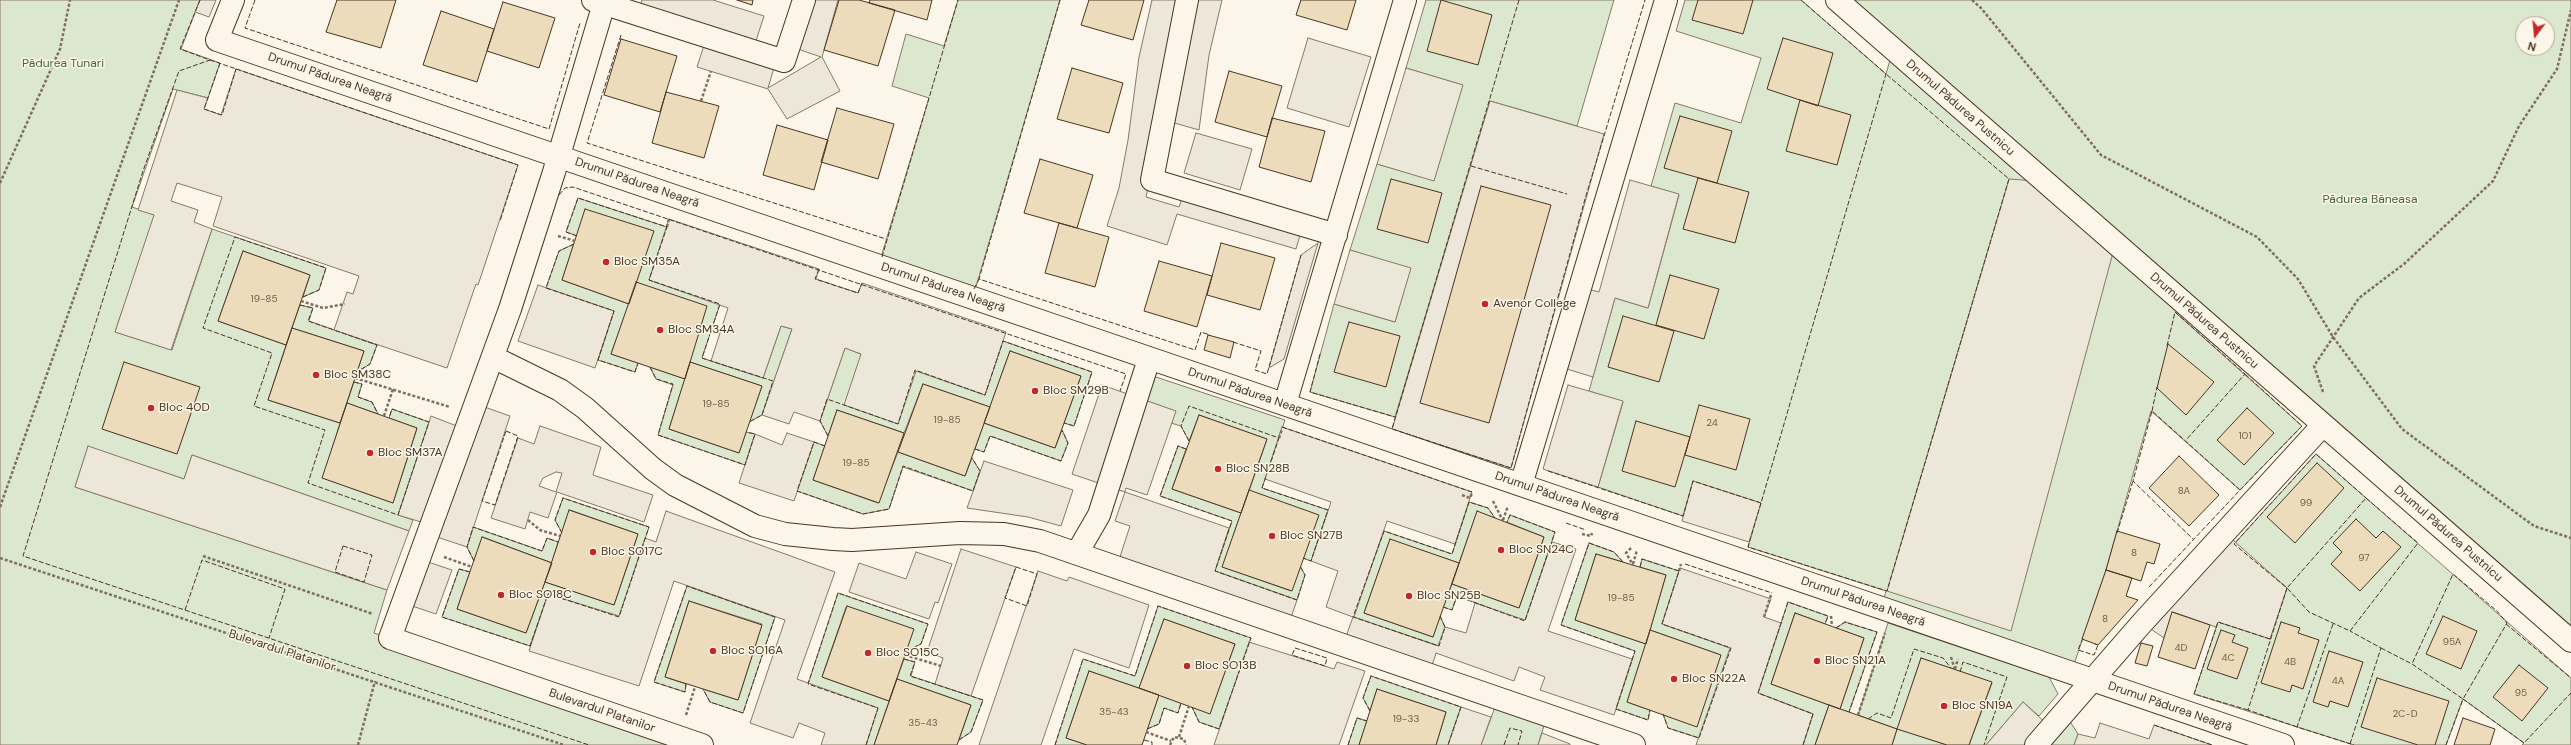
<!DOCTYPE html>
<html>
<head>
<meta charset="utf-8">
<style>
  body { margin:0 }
  #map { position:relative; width:2571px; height:745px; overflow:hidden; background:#fbf6e9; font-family:"DM Sans",sans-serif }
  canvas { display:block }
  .north { position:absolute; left:2515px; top:16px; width:40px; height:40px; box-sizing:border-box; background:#fbf6e9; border:1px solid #b4a999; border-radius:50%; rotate:196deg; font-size:11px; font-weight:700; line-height:16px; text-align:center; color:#4a3520 }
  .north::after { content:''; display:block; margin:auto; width:14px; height:18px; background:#c62828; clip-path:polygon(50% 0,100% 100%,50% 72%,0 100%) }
</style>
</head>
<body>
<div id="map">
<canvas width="2571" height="745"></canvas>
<div class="north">N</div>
</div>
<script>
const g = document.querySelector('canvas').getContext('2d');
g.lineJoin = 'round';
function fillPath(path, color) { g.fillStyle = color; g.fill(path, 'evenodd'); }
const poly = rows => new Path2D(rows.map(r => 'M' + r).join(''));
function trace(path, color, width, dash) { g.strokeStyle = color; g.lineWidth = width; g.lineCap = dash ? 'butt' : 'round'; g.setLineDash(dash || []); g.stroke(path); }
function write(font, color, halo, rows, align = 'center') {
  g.font = font + ' "DM Sans",sans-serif'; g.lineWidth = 3; g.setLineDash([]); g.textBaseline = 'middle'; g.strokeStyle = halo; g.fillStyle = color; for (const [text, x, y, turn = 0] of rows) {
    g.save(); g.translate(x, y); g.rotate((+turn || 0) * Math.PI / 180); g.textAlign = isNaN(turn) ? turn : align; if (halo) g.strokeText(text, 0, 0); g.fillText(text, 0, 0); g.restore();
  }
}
const green = poly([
  [0,0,200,0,181,49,220,63,208,98,173,89,132,207,155,215,115,332,172,350,212,229,326,268,319,290,303,297,310,275,243,251,218,321,286,345,268,400,340,423,323,478,393,503,417,428,389,418,392,409,429,422,398,515,413,520,409,531,192,455,184,479,88,447,75,487,387,590,374,633,702,745,0,745,0,0],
  [958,0,1060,0,975,290,881,257,929,98,892,86,906,34,944,46,958,0],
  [1426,0,1614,0,1577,126,1490,101,1395,417,1310,392,1334,304,1395,322,1410,269,1350,250,1377,164,1434,180,1462,85,1406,68,1426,0],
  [1685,0,1801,0,1886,74,1893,49,1837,0,2571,0,2571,642,2179,300,2176,313,2302,426,2240,490,2151,411,2106,570,2071,673,1881,608,1886,591,1748,547,1760,503,1693,482,1683,516,1598,487,1623,402,1589,391,1615,298,1648,308,1679,195,1651,186,1675,103,1741,123,1761,58,1676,31,1685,0],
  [2523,24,2547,24,2547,48,2523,48,2523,24],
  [578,198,667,227,649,280,720,304,702,358,763,378,781,326,792,329,762,415,749,422,762,386,690,362,636,282,653,231,577,236,566,232,578,198],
  [574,244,562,280,629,304,611,354,638,363,635,372,598,360,614,311,546,288,559,251,574,244],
  [300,305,313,308,309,321,377,345,370,364,357,372,364,351,292,328,300,305],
  [1003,341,1092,372,1074,426,1064,423,1081,376,1010,351,990,407,923,384,904,433,837,410,828,436,820,421,845,348,861,354,898,423,915,370,985,395,1003,341],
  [650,367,685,379,669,429,739,453,746,432,755,434,745,465,658,435,673,385,656,379,650,367],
  [1144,373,1285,420,1262,488,1328,510,1311,561,1303,558,1249,491,1267,439,1199,415,1189,441,1181,426,1171,423,1175,411,1136,397,1144,373],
  [354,382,362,384,358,397,372,402,378,414,347,403,354,382],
  [984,423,1055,448,1062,430,1068,443,1061,461,990,436,984,452,975,449,984,423],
  [814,442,825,446,813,480,878,503,898,452,965,476,972,458,980,471,973,491,903,467,889,509,863,514,797,491,814,442],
  [1178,446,1186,449,1172,489,1241,513,1223,567,1291,591,1300,566,1305,575,1297,600,1215,571,1232,521,1160,496,1178,446],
  [2316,454,2571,678,2571,745,2522,745,2524,743,2463,699,2446,745,2354,745,2194,694,2218,622,2270,638,2287,588,2234,544,2316,454],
  [563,498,649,527,619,617,548,594,530,646,442,617,459,569,470,572,457,609,526,633,545,582,614,605,638,534,570,510,562,533,555,520,563,498],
  [1469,502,1488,508,1495,518,1477,512,1459,563,1390,540,1364,613,1433,637,1440,616,1445,627,1439,646,1353,617,1384,531,1452,554,1469,502],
  [1510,515,1555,532,1525,621,1457,596,1452,610,1443,607,1452,584,1519,608,1544,537,1507,522,1510,515],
  [473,527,542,551,547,538,558,542,552,563,483,537,474,561,467,547,473,527],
  [1589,543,1614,552,1623,562,1596,554,1575,620,1646,644,1627,702,1650,710,1648,720,1616,709,1635,651,1561,625,1589,543],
  [1642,559,1679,571,1662,624,1731,648,1699,738,1668,728,1663,714,1721,655,1650,630,1666,575,1640,567,1642,559],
  [687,586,775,617,743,713,710,702,703,689,738,700,762,624,689,601,665,677,686,684,685,692,654,682,687,586],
  [838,593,928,624,921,644,906,651,846,607,822,677,889,701,874,745,866,745,877,708,808,684,838,593],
  [1788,602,1828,616,1825,624,1795,613,1771,684,1829,705,1815,745,1803,745,1813,714,1758,693,1788,602],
  [1158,606,1251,638,1219,729,1199,722,1192,707,1210,713,1235,644,1164,619,1139,688,1089,671,1066,738,1087,745,1055,745,1083,659,1135,676,1158,606],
  [1845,622,1877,632,1849,712,1840,709,1864,638,1836,628,1845,622],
  [1888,623,2049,677,2058,694,2039,716,2023,702,1986,745,1969,745,1992,683,1921,658,1898,729,1947,745,1892,745,1897,729,1858,715,1888,623],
  [904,659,915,662,911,676,983,700,971,732,959,740,971,705,897,679,904,659],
  [1371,676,1461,707,1448,745,1436,745,1446,712,1377,689,1370,711,1363,698,1371,676],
  [1159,695,1181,703,1178,713,1164,708,1159,724,1147,729,1159,695],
  [1498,699,1547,716,1538,745,1481,745,1498,699],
  [1357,718,1367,721,1359,745,1348,745,1357,718],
  [2069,720,2078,734,2074,745,2047,745,2069,720]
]);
fillPath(green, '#dce7d0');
trace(green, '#887966', 1);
const parking = poly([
  [200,0,216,0,209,17,195,12,200,0],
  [642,0,713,0,764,16,753,50,777,58,768,88,821,57,789,46,804,0,838,0,822,57,840,91,787,119,768,89,697,67,707,36,637,15,642,0],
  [1152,0,1222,0,1209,55,1199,130,1164,120,1146,197,1179,207,1185,190,1303,225,1296,249,1177,214,1167,245,1107,226,1119,188,1128,140,1139,57,1152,0],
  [1308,38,1371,57,1349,127,1287,108,1308,38],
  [1406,68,1463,85,1434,181,1377,164,1406,68],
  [236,69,518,165,478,285,476,284,447,368,334,330,347,292,353,294,359,276,213,226,222,197,177,183,171,201,198,210,194,222,212,229,171,350,115,332,154,215,138,210,177,90,208,98,204,109,221,115,236,69],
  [1490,101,1604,134,1511,468,1392,429,1490,101],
  [1196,133,1252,149,1240,190,1184,173,1196,133],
  [2009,179,2036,181,2114,249,2011,631,1887,591,2009,179],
  [1630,180,1679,194,1648,308,1615,298,1593,377,1557,366,1581,287,1599,292,1630,180],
  [669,219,819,269,816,279,858,293,862,283,1006,332,985,395,916,371,898,424,844,405,861,354,845,348,820,421,794,412,789,424,762,415,792,329,781,326,763,378,711,361,728,308,649,280,669,219],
  [1318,243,1284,359,1269,368,1301,255,1318,243],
  [1350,250,1411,268,1395,322,1334,304,1350,250],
  [538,285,614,311,595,368,518,341,538,285],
  [1102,385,1176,411,1147,495,1126,488,1125,492,1229,528,1215,571,1297,600,1288,626,1117,566,1130,526,1115,521,1125,492,1072,474,1102,385],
  [1568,385,1623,401,1598,487,1543,469,1568,385],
  [476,404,510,416,467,547,428,534,431,525,398,515,431,416,467,430,476,404],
  [540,426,601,447,593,475,653,495,644,522,557,492,548,518,530,512,525,529,491,518,518,438,534,444,540,426],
  [556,472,562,473,556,492,539,486,543,478,556,472],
  [1282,427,1472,492,1455,544,1387,521,1354,617,1438,646,1445,627,1466,633,1475,603,1525,620,1552,542,1576,549,1548,631,1632,659,1614,715,1540,690,1545,677,1519,667,1514,681,1436,653,1429,675,1343,645,1353,617,1326,607,1338,571,1311,561,1331,502,1265,479,1282,427],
  [787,433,814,442,794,501,739,483,755,434,782,445,787,433],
  [88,446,184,479,192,455,409,531,387,590,75,487,88,446],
  [984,461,1073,490,1061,526,1028,517,967,508,984,461],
  [1693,481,1761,503,1749,542,1682,521,1693,481],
  [666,511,835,572,797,679,878,708,866,745,821,745,825,733,799,723,793,738,750,723,785,620,674,581,639,686,529,651,548,594,619,616,645,538,656,542,666,511],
  [2225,533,2287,588,2270,639,2218,622,2216,627,2173,612,2164,638,2142,623,2225,533],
  [961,549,1016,567,971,696,935,684,943,658,927,652,961,549],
  [916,552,952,564,938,603,935,602,929,619,849,592,859,563,906,579,916,552],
  [419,559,452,570,436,614,403,603,419,559],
  [1680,568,1771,599,1764,617,1781,623,1758,693,1813,714,1803,745,1696,745,1730,648,1662,624,1680,568],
  [1038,571,1067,581,1069,577,1149,605,1129,668,1074,649,1041,745,979,745,1038,571],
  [1249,642,1334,669,1337,662,1365,671,1339,745,1214,745,1249,642],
  [2023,702,2051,728,2036,745,1986,745,2023,702],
  [1461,707,1491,717,1481,745,1448,745,1461,707],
  [2100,723,2149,739,2154,725,2212,745,2074,745,2078,734,2095,738,2100,723],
  [1542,733,1570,744,1570,745,1538,745,1542,733]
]);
fillPath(parking, '#ede7d9');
trace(parking, '#887966', 1);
const building = poly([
  [337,0,396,0,381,48,326,32,337,0],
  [737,0,753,0,752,5,737,0],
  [839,0,859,0,895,10,878,66,824,50,839,0],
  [870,0,932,0,927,20,869,3,870,0],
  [1089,0,1144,0,1133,40,1081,25,1089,0],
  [1301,0,1356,0,1347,30,1296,15,1301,0],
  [1441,0,1492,15,1478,65,1427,51,1441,0],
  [1698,0,1753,0,1743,34,1692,20,1698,0],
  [503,2,555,18,539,68,487,51,503,2],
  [441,11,494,29,477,82,423,65,441,11],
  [1783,38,1833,53,1818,106,1767,89,1783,38],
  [621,39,677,56,660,112,604,95,621,39],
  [1072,68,1123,83,1109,133,1057,119,1072,68],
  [1229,71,1282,86,1267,137,1215,122,1229,71],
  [666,92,719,106,704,158,652,143,666,92],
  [1800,100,1851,115,1837,165,1786,151,1800,100],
  [837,108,894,124,878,179,821,162,837,108],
  [1680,116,1732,131,1717,183,1664,168,1680,116],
  [1272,118,1325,131,1311,182,1259,167,1272,118],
  [777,125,828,140,814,190,763,175,777,125],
  [1040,159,1093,175,1077,228,1024,213,1040,159],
  [1698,178,1749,192,1735,243,1683,229,1698,178],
  [1391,179,1442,193,1428,243,1377,229,1391,179],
  [1481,186,1551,205,1489,423,1420,403,1481,186],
  [585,209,654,231,629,304,562,280,585,209],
  [1059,223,1109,237,1095,287,1045,273,1059,223],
  [1221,243,1275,258,1260,310,1207,295,1221,243],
  [243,251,310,275,286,345,218,321,243,251],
  [1159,261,1212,276,1197,327,1144,311,1159,261],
  [1670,275,1719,289,1704,339,1656,325,1670,275],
  [636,282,707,306,685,379,611,354,636,282],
  [1623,316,1674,331,1659,382,1608,367,1623,316],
  [1349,322,1400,336,1386,387,1334,372,1349,322],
  [292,328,364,351,340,423,268,400,292,328],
  [1208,335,1234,342,1230,358,1204,350,1208,335],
  [2168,344,2214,382,2186,415,2157,388,2168,344],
  [1010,351,1081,376,1055,448,984,423,1010,351],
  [124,362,200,387,177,454,102,429,124,362],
  [690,362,762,386,739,453,669,429,690,362],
  [923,384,990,407,965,476,898,452,923,384],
  [347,403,417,428,393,503,322,478,347,403],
  [1699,405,1750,419,1736,470,1685,455,1699,405],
  [2247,408,2274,433,2244,465,2217,440,2247,408],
  [837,410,904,433,879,503,813,480,837,410],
  [1199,415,1267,439,1241,513,1172,489,1199,415],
  [1636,421,1690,437,1675,487,1622,471,1636,421],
  [2179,456,2219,495,2189,526,2149,488,2179,456],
  [2317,463,2344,488,2295,543,2267,517,2317,463],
  [1249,490,1319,515,1292,591,1222,567,1249,490],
  [569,510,638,534,614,605,545,582,569,510],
  [1477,511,1544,537,1519,608,1452,584,1477,511],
  [2356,519,2376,538,2383,531,2401,547,2360,591,2331,564,2342,552,2333,543,2356,519],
  [2117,531,2160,544,2154,564,2147,562,2141,581,2106,570,2117,531],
  [482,537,552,563,526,633,457,609,482,537],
  [1390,539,1459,563,1433,637,1364,613,1390,539],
  [1596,554,1666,575,1646,644,1575,620,1596,554],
  [2106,570,2132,578,2126,596,2138,600,2098,645,2082,639,2106,570],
  [689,601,762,625,738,700,665,677,689,601],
  [847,606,914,629,889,701,822,677,847,606],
  [2172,612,2210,625,2195,669,2158,657,2172,612],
  [1795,613,1864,638,1840,709,1771,684,1795,613],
  [2443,616,2477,631,2461,669,2426,654,2443,616],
  [1164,619,1235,644,1210,714,1139,688,1164,619],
  [2281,622,2300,628,2298,633,2319,640,2303,689,2292,685,2290,692,2261,683,2281,622],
  [1650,630,1721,655,1697,727,1627,702,1650,630],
  [2221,630,2235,635,2232,642,2248,648,2237,679,2207,669,2221,630],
  [2141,643,2153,646,2147,666,2135,663,2141,643],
  [2329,651,2363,662,2348,707,2330,701,2328,707,2313,702,2329,651],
  [1921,658,1992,682,1969,745,1947,745,1897,729,1921,658],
  [2519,665,2548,688,2522,721,2493,697,2519,665],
  [1089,671,1159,695,1142,745,1087,745,1066,738,1089,671],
  [2377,678,2449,701,2435,745,2418,745,2361,727,2377,678],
  [897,679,971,705,957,745,874,745,897,679],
  [1377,689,1446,712,1436,745,1359,745,1377,689],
  [1829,705,1897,729,1892,745,1815,745,1829,705],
  [2463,718,2495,729,2490,745,2454,745,2463,718]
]);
fillPath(building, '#ecdcbc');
trace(building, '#4a3520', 1);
const minor = poly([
  [233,0,217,40,2283,745],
  [593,0,784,61,804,0],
  [605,0,554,172,510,309,390,638,702,745],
  [1187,0,1152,180,1336,235],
  [1837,0,2571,641],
  [493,357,560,390,585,408,653,469,675,485,755,526,785,534,833,539,852,540,960,533,1004,534,1040,541,1634,745],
  [1285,404,1405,0],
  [1521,485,1666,0],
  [1077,553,1099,515,1149,359],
  [2036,745,2142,623,2322,426]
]);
trace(minor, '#4a3520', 24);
trace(poly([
  [1972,0,1981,8,2101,155,2257,237,2298,279,2333,337,2402,429,2534,526,2571,538],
  [701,101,711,71],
  [0,183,60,49,70,0],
  [667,227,669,218],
  [558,236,575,241],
  [301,301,323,308,345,304],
  [355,378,450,407],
  [2323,392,2314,366,2359,298,2404,264,2493,181,2519,126,2557,69,2571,10],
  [384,416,393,389],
  [1279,438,1282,429],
  [1462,495,1470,498,1472,493],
  [1493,501,1503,521],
  [0,507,179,0],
  [528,520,540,530,560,536],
  [1503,520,1508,506],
  [1582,534,1591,536,1592,533],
  [1631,548,1626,553,1633,565],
  [203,556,373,614],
  [444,557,472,567],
  [0,558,564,745],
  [1633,564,1637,550],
  [1679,571,1681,564],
  [1831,616,1832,627],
  [1764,617,1771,595],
  [905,655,941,666],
  [1951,657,1955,670],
  [1955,669,1958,659],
  [686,715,695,687],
  [1858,715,1885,633],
  [1146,732,1171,741],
  [1179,737,1189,706],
  [358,745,375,681],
  [1170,745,1174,737,1184,739,1186,745]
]), '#7f6f5c', 2.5, [3, 2]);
trace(minor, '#fbf6e9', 22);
trace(poly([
  [200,0,180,49,210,60,179,71,143,171,23,556,589,745],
  [255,0,245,28,549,129,580,23],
  [1060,0,979,279,1195,350,1201,332,1210,335],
  [1519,0,1392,429,1511,468,1585,199,1645,0],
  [621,35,587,143,886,239],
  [210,60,518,165,500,221],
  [220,63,204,109,222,115,236,69],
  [1471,166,1567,194],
  [559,195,565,188,573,187,1126,374,1120,391],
  [577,236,566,232,578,198,667,227,649,280,720,304,702,358,773,381,762,415,749,422],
  [574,244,559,251,546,288,614,311,598,360,635,372,638,363],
  [882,257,958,0],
  [819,269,815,279,858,293,862,283],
  [974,289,979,279],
  [303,297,319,290,326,268,235,237,203,328,272,353,254,406,325,430,308,483,398,515,429,422,392,409,389,418],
  [300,305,313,308,308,321,377,345,370,364,357,372],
  [1233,342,1261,351,1255,370,1267,374,1301,255],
  [2167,346,2175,312,2245,374,2186,440],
  [1320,354,1310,392,1395,417],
  [650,367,656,379,673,384,658,435,745,465,755,434,746,432],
  [354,382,362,384,358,397,372,402,378,414],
  [2152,411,2157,387],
  [1282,427,1472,492],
  [506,431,518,436,495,505,482,501,506,431],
  [828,436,820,421,827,399,898,424,915,370,985,395,1003,341,1092,372,1074,426,1064,423],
  [1189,441,1181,426,1189,406,1279,438,1262,488,1328,510,1311,561,1303,558],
  [825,446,814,442,797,491,863,514,889,509,903,466,973,491,980,471,972,458],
  [975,449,984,452,990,436,1061,461,1068,443,1062,430],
  [1186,449,1178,446,1160,496,1232,521,1215,571,1297,600,1305,575,1300,566],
  [1548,471,1683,516,1693,481,1761,503,1886,74,1801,0],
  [2240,490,2302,426,2245,374],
  [2366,498,2418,543,2350,631,2309,612,2287,588,2366,498],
  [1761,503,1748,547,1887,591,2009,179,1886,74],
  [1566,523,1586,530],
  [2117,533,2133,481],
  [343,546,372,555,364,582,335,572,343,546],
  [474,561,467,547,473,527,542,551,547,538,558,542],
  [1623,562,1614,552,1589,543,1561,625,1635,651,1616,709,1648,720,1650,710],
  [1685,564,1772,593],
  [1016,567,1037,574,1027,606,1005,598,1016,567],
  [1640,567,1642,559,1679,571,1662,624,1731,648,1699,738,1668,728,1663,714],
  [470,572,459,569,442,617,530,646,548,594,619,617,649,527,563,498,555,520,562,533],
  [2149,587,2240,490,2152,411,2133,481,2193,539],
  [1443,607,1452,610,1457,596,1525,621,1555,532,1510,515,1507,522],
  [185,610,202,560,285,589,269,638],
  [1440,616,1445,627,1439,646,1353,617,1384,531,1452,554,1469,502,1488,508,1495,518],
  [2333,624,2297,727,2354,745],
  [2506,624,2571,678],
  [1836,628,1845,622,1877,632,1849,712],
  [2083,638,2078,650,2094,655,2098,645,2095,644],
  [1295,648,1327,658,1325,666,1292,655,1295,648],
  [2381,648,2412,664,2463,699,2507,623,2497,611,2453,574,2412,664],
  [904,659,915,662,910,676,983,700,971,732,959,740],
  [1960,672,1963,662,2007,677,1984,745],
  [686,684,685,692,654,682,687,586,775,617,743,713,710,702,703,689],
  [2463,699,2524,743,2571,693],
  [2248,710,2194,694,2218,622,2270,639],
  [1370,711,1363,698,1371,676,1461,707,1448,745],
  [1868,719,1877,713,1891,718,1914,649,1943,658,1951,668],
  [2154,725,2212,745],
  [2297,727,2248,710,2287,588,2234,544,2316,454,2366,498],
  [1147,729,1159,724,1164,708,1178,713,1181,703],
  [1144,740,1152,742,1152,745],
  [2350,744,2381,648,2350,631],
  [866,745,878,708,808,684,838,593,928,624,921,644,906,651],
  [1055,745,1083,659,1135,676,1158,606,1251,638,1219,729,1199,722,1192,707],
  [1348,745,1357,718,1367,721],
  [1504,745,1510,728,1522,731,1518,745],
  [1803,745,1813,714,1758,693,1788,602,1828,616,1825,624],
  [2446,745,2463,699]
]), '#4a3520', 1, [5, 2]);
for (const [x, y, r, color] of [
  [606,262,4,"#c62828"],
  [1485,304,4,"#c62828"],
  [660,330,4,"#c62828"],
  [316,375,4,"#c62828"],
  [1035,391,4,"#c62828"],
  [151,408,4,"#c62828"],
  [370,453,4,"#c62828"],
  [1218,469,4,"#c62828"],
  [1272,536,4,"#c62828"],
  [1501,550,4,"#c62828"],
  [593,552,4,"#c62828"],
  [501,595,4,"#c62828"],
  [1409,596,4,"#c62828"],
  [713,651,4,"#c62828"],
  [868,653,4,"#c62828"],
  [1817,661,4,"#c62828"],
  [1187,666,4,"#c62828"],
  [1674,679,4,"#c62828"],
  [1944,706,4,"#c62828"]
]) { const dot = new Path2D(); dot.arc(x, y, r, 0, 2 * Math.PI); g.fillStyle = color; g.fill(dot); trace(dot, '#fbf6e9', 1.5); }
write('10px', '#725f47', null, [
  ["19-85",264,299],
  ["19-85",716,404],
  ["19-85",947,420],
  ["24",1712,423],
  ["101",2245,436],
  ["19-85",856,463],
  ["8A",2184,491],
  ["99",2306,503],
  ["8",2134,553],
  ["97",2364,558],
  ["19-85",1621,598],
  ["8",2105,619],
  ["95A",2452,642],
  ["4D",2181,648],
  ["4C",2228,658],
  ["4B",2290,662],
  ["4A",2338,681],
  ["95",2521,693],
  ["35-43",1114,712],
  ["2C-D",2405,714],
  ["19-33",1406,719],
  ["35-43",923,723]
]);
write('12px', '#436837', '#fbf6e9', [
  ["Pădurea Tunari",63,64],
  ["Pădurea Băneasa",2370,200]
]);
write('12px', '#4a3520', '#fbf6e9', [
  ["Drumul Pădurea Neagră",330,78,19],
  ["Drumul Pădurea Pustnicu",1960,108,41],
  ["Drumul Pădurea Neagră",637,183,19],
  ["Drumul Pădurea Neagră",943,288,19],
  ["Drumul Pădurea Pustnicu",2204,321,41],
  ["Drumul Pădurea Neagră",1250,393,19],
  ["Drumul Pădurea Neagră",1557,497,19],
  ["Drumul Pădurea Pustnicu",2448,534,41],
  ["Drumul Pădurea Neagră",1863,602,19],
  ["Bulevardul Platanilor",282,651,18],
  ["Drumul Pădurea Neagră",2170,707,19],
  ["Bulevardul Platanilor",602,711,19]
]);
write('12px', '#4a3520', '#fbf6e9', [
  ["Bloc SM35A",614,262],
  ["Avenor College",1493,304],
  ["Bloc SM34A",668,330],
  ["Bloc SM38C",324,375],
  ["Bloc SM29B",1043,391],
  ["Bloc 40D",159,408],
  ["Bloc SM37A",378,453],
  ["Bloc SN28B",1226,469],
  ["Bloc SN27B",1280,536],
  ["Bloc SN24C",1509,550],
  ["Bloc SO17C",601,552],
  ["Bloc SO18C",509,595],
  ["Bloc SN25B",1417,596],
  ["Bloc SO16A",721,651],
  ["Bloc SO15C",876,653],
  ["Bloc SN21A",1825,661],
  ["Bloc SO13B",1195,666],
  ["Bloc SN22A",1682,679],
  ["Bloc SN19A",1952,706]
], 'left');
</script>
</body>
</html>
